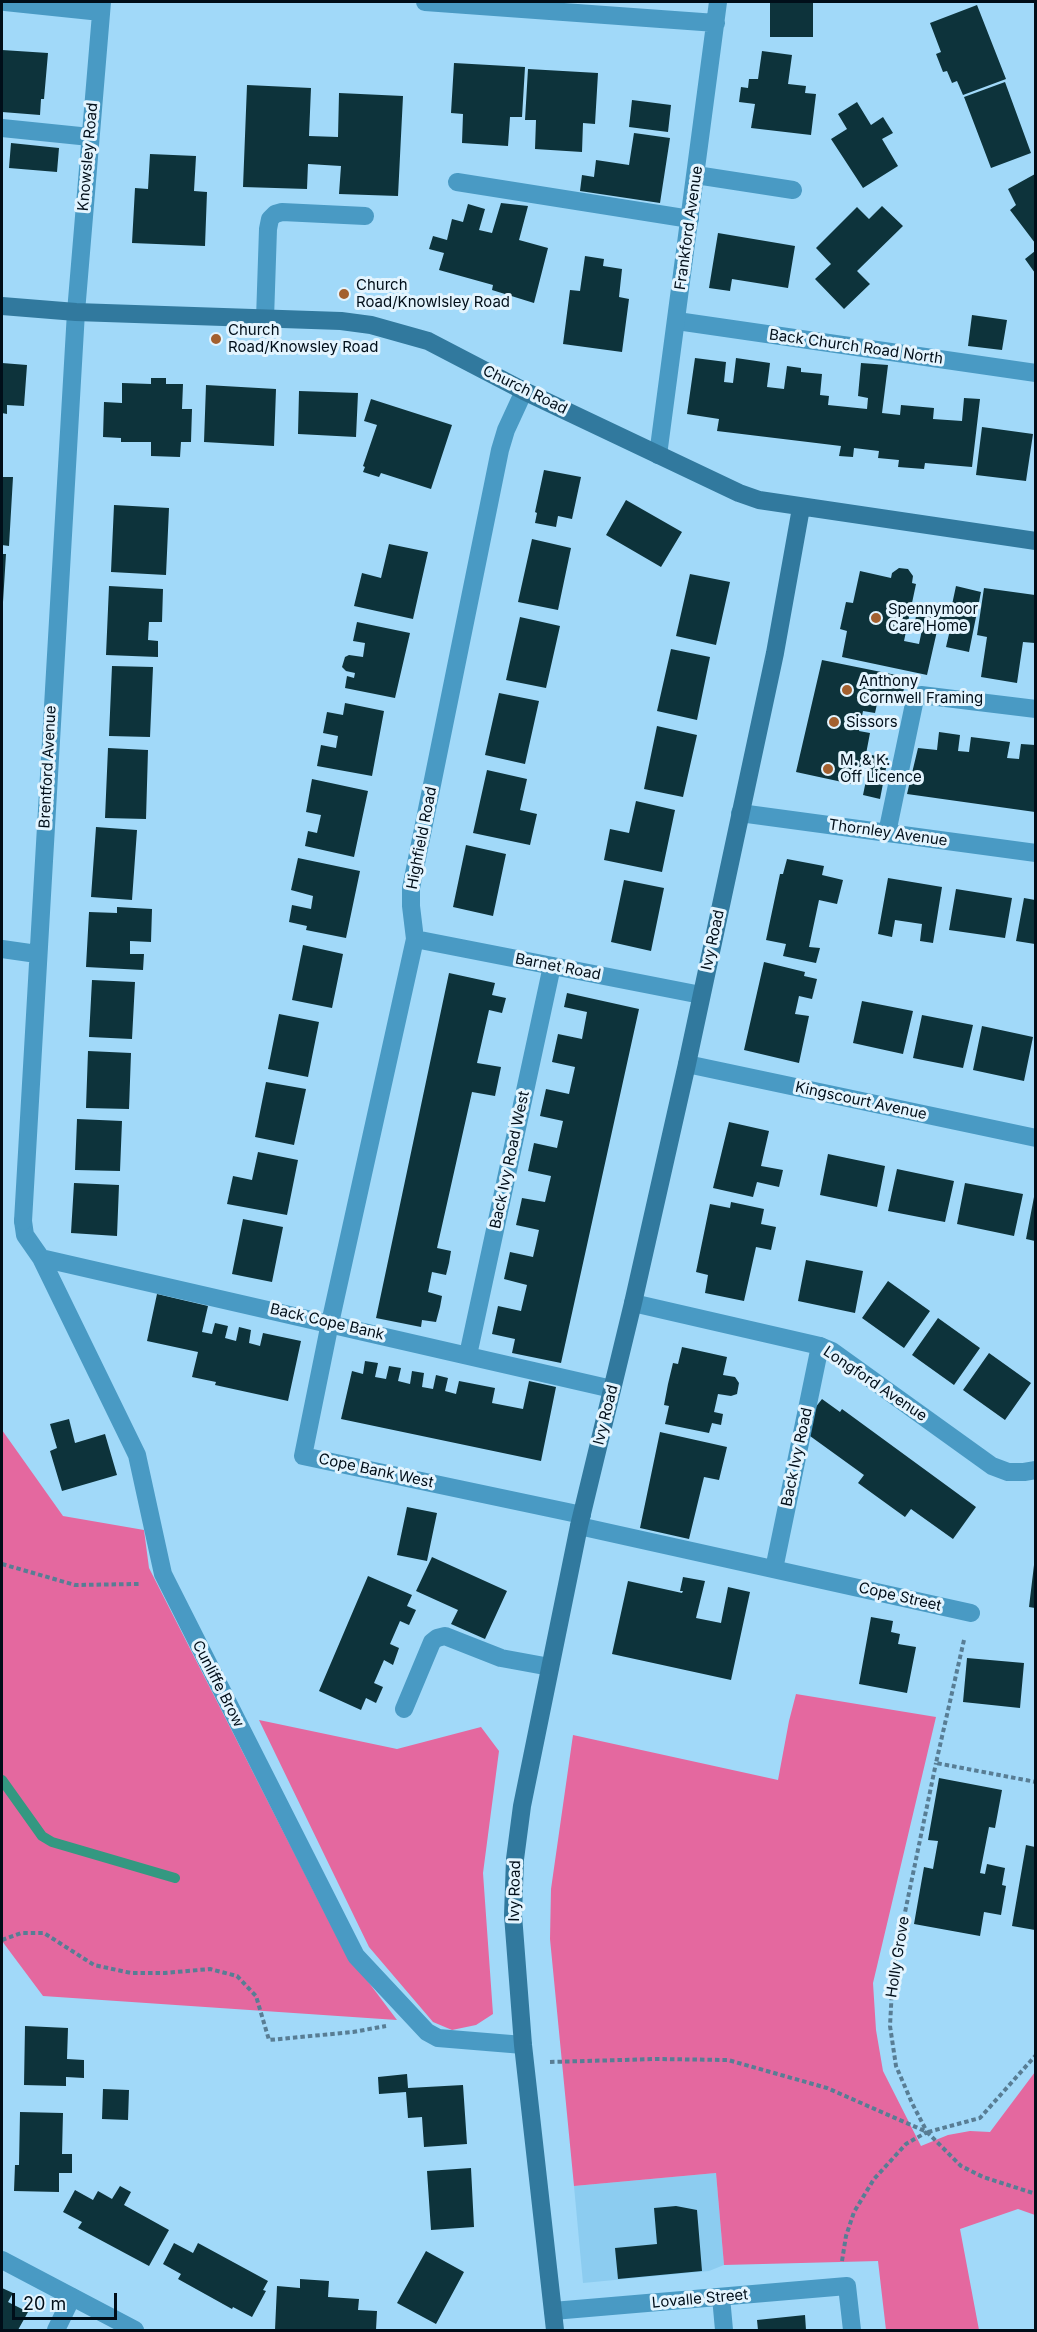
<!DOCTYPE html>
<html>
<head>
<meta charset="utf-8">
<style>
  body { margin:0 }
  #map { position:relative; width:1037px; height:2332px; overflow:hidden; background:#a1d9f9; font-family:Inter,sans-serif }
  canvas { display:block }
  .frame { position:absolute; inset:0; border:3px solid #000e19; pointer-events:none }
  .scale { position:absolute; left:12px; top:2293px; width:105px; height:27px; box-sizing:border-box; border:3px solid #000e19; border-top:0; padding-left:8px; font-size:18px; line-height:21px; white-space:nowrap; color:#000e19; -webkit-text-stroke:4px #e3f4fe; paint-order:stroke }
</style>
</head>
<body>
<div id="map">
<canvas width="1037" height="2332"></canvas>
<div class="frame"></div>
<div class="scale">20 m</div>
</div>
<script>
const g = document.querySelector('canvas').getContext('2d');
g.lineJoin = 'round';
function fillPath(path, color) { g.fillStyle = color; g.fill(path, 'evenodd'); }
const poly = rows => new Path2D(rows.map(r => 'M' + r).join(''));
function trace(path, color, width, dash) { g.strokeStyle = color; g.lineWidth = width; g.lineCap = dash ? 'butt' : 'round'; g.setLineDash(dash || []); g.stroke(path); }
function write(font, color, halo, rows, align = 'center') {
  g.font = font + ' Inter,sans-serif'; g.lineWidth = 6; g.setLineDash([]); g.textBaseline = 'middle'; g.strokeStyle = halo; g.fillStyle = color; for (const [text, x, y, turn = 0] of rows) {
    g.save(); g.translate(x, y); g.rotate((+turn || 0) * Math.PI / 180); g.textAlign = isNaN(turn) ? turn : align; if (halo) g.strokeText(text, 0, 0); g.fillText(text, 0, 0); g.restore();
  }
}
fillPath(poly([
  [716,2173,724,2265,709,2271,583,2283,574,2186]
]), '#8cccf0');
fillPath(poly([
  [2,1430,63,1516,144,1530,149,1568,342,1947,397,2020,43,1996,2,1941],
  [796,1694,936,1717,873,1983,876,2030,883,2071,921,2146,948,2135,970,2131,990,2132,1035,2072,1035,2215,1018,2209,960,2229,979,2330,886,2330,878,2261,724,2265,716,2173,574,2186,550,1939,551,1889,573,1735,778,1780,789,1721],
  [259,1720,397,1749,481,1727,499,1751,483,1873,493,2014,476,2025,452,2030,433,2022,369,1947]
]), '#e4689f');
trace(poly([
  [2,1780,42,1836,52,1842,175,1878]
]), '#349881', 10);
fillPath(poly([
  [770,2,813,2,813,37,770,37],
  [977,5,1006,79,963,95,957,81,952,83,947,71,943,72,936,54,941,52,930,23],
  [2,50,48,53,44,99,41,99,40,115,2,112],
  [762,51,792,55,788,84,806,86,805,93,816,94,811,135,751,128,755,104,739,102,741,87,748,88,749,79,758,79],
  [454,63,525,67,522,117,510,117,508,146,462,143,463,114,451,113],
  [528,69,598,73,595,124,583,123,582,152,535,149,536,120,525,120],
  [1005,82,1031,153,991,168,964,97],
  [247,85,311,88,309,136,338,137,339,93,403,96,398,196,339,194,341,166,308,164,307,189,243,187],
  [632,100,671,105,668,132,629,127],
  [857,102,871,125,883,117,893,133,882,139,898,166,863,188,831,139,847,129,838,114],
  [634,133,670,138,660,203,580,191,582,175,594,177,596,160,629,165],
  [11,143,59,148,57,172,9,168],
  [150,154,196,156,194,191,207,192,205,246,132,243,135,188,148,189],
  [1035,174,1035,243,1010,210,1016,205,1008,189],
  [501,203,528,206,519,240,548,248,534,303,492,290,493,285,439,270,444,253,429,249,433,236,447,240,452,219,463,222,468,204,485,209,479,230,492,233],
  [882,206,903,226,857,271,870,284,844,309,815,279,831,264,816,248,857,207,869,219],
  [718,233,795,246,788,288,732,279,730,291,709,288],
  [1035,251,1035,273,1025,259],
  [585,256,604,259,603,266,622,269,619,297,629,299,622,352,563,344,570,290,580,291],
  [972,315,1007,320,1002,350,968,346],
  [695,358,726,362,724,382,733,383,736,358,770,363,767,387,784,389,787,366,801,368,801,372,822,374,820,395,829,396,828,405,867,409,868,398,858,396,861,363,888,365,882,413,900,415,901,405,934,408,933,419,962,421,964,398,980,399,972,467,925,463,924,469,898,467,899,460,878,458,879,451,854,448,853,457,839,456,841,446,717,431,719,419,687,414],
  [2,363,27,365,24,406,7,405,7,414,2,413],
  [151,378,166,378,166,384,183,384,182,409,192,409,191,442,181,442,180,457,151,456,151,442,121,442,121,438,103,437,104,402,122,403,122,383,151,384],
  [206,385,276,389,274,446,204,442],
  [299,391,358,393,356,437,298,434],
  [371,399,452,425,431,489,381,473,379,477,363,472,365,467,363,466,377,425,364,421],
  [982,427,1033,434,1026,481,976,475],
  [544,470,581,477,572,519,558,516,556,527,535,523,537,513,535,512],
  [2,477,13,477,9,546,2,545],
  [626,500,682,532,661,567,606,535],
  [114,505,169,508,166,575,111,572],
  [532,539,571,548,558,610,518,602],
  [389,544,428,552,413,619,354,606,362,573,381,578],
  [2,554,6,554,3,602,2,602],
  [899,568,908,569,913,576,912,583,916,584,904,641,919,644,922,630,915,622,917,610,926,603,938,606,944,613,950,614,956,586,981,592,969,652,946,647,949,634,937,631,927,675,842,657,847,631,840,629,846,602,853,603,860,571,891,578,892,573],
  [690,574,730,582,716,645,676,636],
  [109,586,163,589,162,622,149,622,148,640,158,641,158,657,106,655],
  [984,588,1035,595,1035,643,1023,642,1017,683,981,677,987,637,977,635],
  [520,617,560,626,546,688,506,680],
  [357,622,410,633,395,698,345,688,347,676,354,678,355,673,346,671,342,667,345,657,349,655,363,657,365,643,353,641],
  [671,649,710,657,697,720,657,711],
  [822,660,906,677,902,699,879,695,875,713,863,711,859,731,870,733,866,754,888,758,880,799,863,795,869,766,861,765,856,785,796,772],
  [112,666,153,667,150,737,109,736],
  [499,693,539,701,525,764,485,755],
  [345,703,384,711,372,776,317,766,321,745,336,748,338,736,323,733,327,712,343,715],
  [657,726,697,735,683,797,644,789],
  [939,732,960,735,958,751,969,752,971,737,1010,742,1007,758,1019,759,1021,744,1035,745,1035,812,907,794,918,748,937,750],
  [108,748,148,750,146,819,105,818],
  [487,770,527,779,520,810,537,814,530,845,473,833],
  [312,779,368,791,354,857,305,846,308,831,317,833,321,815,306,812],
  [636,801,675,810,662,872,604,860,610,829,629,833],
  [96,827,137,830,132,900,91,897],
  [466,845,506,854,493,916,453,907],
  [298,858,360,871,346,938,306,930,307,926,289,922,292,905,311,909,313,896,291,890],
  [787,859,824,866,822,875,843,880,837,904,819,900,809,947,820,948,816,963,783,956,786,944,766,940,780,874,783,874],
  [888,878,942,887,933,943,920,941,922,924,895,920,892,937,878,934],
  [624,880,664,888,651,951,611,942],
  [956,889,1012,898,1005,938,949,930],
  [1024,898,1035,900,1035,944,1016,941],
  [117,907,152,909,151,942,130,941,130,954,144,954,143,970,86,967,89,912,117,913],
  [303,945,343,954,332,1008,292,1000],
  [764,962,805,972,804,976,817,979,812,999,799,996,795,1014,809,1016,799,1063,744,1050],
  [449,973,495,983,492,995,506,998,502,1013,489,1010,477,1063,501,1067,495,1096,472,1092,437,1248,451,1251,449,1263,446,1275,432,1272,428,1292,442,1296,440,1307,436,1322,422,1320,421,1327,376,1318],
  [92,980,135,982,132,1039,89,1037],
  [567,993,639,1009,561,1363,512,1353,515,1339,492,1334,498,1306,521,1311,527,1285,504,1279,510,1252,533,1257,536,1244,539,1230,516,1225,519,1212,522,1198,545,1202,551,1176,528,1171,534,1143,557,1148,563,1121,540,1116,546,1089,569,1094,575,1067,552,1062,558,1034,582,1039,587,1012,564,1007],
  [862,1001,913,1011,903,1054,853,1043],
  [279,1014,319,1022,308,1077,268,1069],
  [922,1015,973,1025,963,1068,913,1058],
  [982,1026,1033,1037,1024,1081,973,1070],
  [88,1051,131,1053,129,1109,86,1108],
  [266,1082,306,1089,294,1145,255,1137],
  [77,1119,122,1121,120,1171,75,1170],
  [729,1122,769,1131,761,1166,783,1170,779,1187,757,1182,753,1197,713,1188],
  [258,1152,298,1160,287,1215,227,1204,233,1176,252,1180],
  [828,1154,885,1166,877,1207,820,1195],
  [897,1169,954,1181,945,1222,888,1211],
  [74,1183,119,1185,117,1236,71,1233],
  [965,1183,1023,1194,1014,1236,957,1224],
  [1034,1197,1035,1197,1035,1241,1026,1239],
  [731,1202,764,1209,761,1224,776,1227,771,1250,756,1247,744,1301,705,1293,708,1275,696,1272,710,1204,730,1208],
  [243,1219,283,1227,272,1282,232,1274],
  [806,1260,863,1271,855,1313,798,1301],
  [888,1281,930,1311,904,1348,862,1318],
  [157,1294,208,1306,202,1332,212,1334,215,1323,228,1326,225,1338,236,1341,239,1327,251,1330,249,1343,260,1346,263,1333,301,1341,288,1401,215,1385,216,1382,192,1377,198,1352,147,1341],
  [938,1318,980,1348,954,1385,912,1355],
  [682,1347,727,1357,723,1375,735,1377,739,1383,737,1394,731,1396,718,1394,714,1412,723,1414,721,1425,712,1423,709,1433,665,1424,669,1406,664,1405,668,1384,673,1363,678,1364],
  [989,1353,1031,1383,1005,1420,963,1390],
  [365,1361,378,1363,375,1377,386,1379,389,1366,401,1368,398,1381,410,1384,412,1371,424,1373,422,1387,433,1389,436,1375,448,1378,445,1391,456,1394,459,1381,495,1388,492,1403,523,1409,529,1381,556,1387,541,1461,341,1419,352,1371,363,1374],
  [822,1399,840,1412,842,1409,976,1507,953,1539,911,1509,905,1517,858,1483,864,1475,810,1436,815,1408],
  [69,1419,75,1443,105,1434,117,1475,62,1491,50,1451,57,1448,50,1424],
  [660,1432,727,1447,719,1480,704,1477,689,1539,640,1528],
  [407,1507,437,1513,427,1561,397,1555],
  [432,1557,507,1591,485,1639,451,1624,458,1610,416,1591],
  [1034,1565,1035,1565,1035,1608,1029,1607],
  [368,1576,412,1595,407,1606,416,1610,409,1625,400,1621,390,1644,399,1648,393,1665,384,1660,374,1683,383,1687,376,1703,366,1698,361,1710,319,1691],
  [683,1577,705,1581,696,1618,721,1623,728,1587,750,1592,731,1680,612,1654,628,1581,682,1593,683,1591,680,1591],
  [871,1617,893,1621,891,1632,900,1634,898,1644,916,1647,907,1693,859,1684],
  [967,1658,1024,1663,1020,1708,963,1702],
  [939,1778,1002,1790,995,1828,989,1827,980,1873,985,1874,987,1864,1005,1868,1002,1885,1006,1886,1001,1915,984,1912,980,1936,914,1924,924,1867,933,1869,938,1841,928,1840],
  [1026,1845,1035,1847,1035,1930,1012,1926],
  [25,2026,68,2028,67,2059,84,2060,84,2078,66,2077,66,2086,24,2085],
  [407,2074,408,2088,463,2085,467,2144,424,2147,422,2117,408,2118,406,2092,379,2094,378,2077],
  [103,2089,129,2090,128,2120,102,2119],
  [20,2112,63,2113,62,2154,72,2154,72,2173,59,2173,59,2192,14,2191,15,2165,19,2165],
  [471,2168,474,2227,431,2230,427,2171],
  [120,2186,131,2192,124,2205,169,2230,149,2266,78,2228,82,2222,63,2212,75,2190,93,2200,98,2191,112,2199],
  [676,2206,697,2210,702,2271,618,2279,615,2248,657,2244,654,2208],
  [174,2243,193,2253,198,2243,268,2281,263,2290,266,2291,252,2317,233,2307,232,2309,178,2279,181,2274,163,2264],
  [426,2251,464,2272,436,2324,397,2303],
  [300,2279,329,2281,328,2297,359,2299,358,2310,377,2311,376,2330,275,2330,277,2286,300,2288],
  [2,2288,13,2293,8,2302,28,2312,18,2330,2,2330],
  [805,2315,806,2330,758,2330,757,2320]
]), '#0d333b');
trace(poly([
  [2,1564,75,1585,139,1584],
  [964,1640,936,1763,1036,1782],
  [2,1940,21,1933,44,1933,94,1965,131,1973,165,1973,210,1969,237,1976,256,1996,269,2040,353,2032,386,2026],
  [550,2062,656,2059,728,2060,827,2088,927,2132,961,2166,983,2177,1036,2194],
  [928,2132,980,2118,1036,2055],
  [842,2261,846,2236,854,2212,874,2179,906,2144,927,2132,912,2103,896,2066,890,2026,893,1970,936,1763]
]), '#587d94', 4, [4.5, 3]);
trace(poly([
  [2,128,90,137],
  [457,182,690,219],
  [265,319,268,229,270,219,275,214,282,212,365,216],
  [677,321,1036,373],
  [887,833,915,699,921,695,1036,709],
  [23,1221,25,1235,41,1258,137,1455,163,1574,168,1584,356,1956,427,2032,438,2038,523,2045],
  [41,1258,612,1389],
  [468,1355,552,966],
  [579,1526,971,1613],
  [774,1569,820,1346],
  [404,1709,432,1642,437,1638,445,1636,501,1658,550,1667],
  [721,2297,724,2330],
  [56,2330,72,2297]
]), '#499ac4', 18);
trace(poly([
  [5,2,101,12],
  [425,2,716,23],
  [696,175,793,190],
  [524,391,506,430,500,450,411,888,411,906,415,939,330,1323,303,1456,582,1515],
  [658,455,718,2],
  [740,813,1036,853],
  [415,939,701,995],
  [2,949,37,954],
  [687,1064,1036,1138],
  [23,1221,76,312,102,2],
  [633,1303,820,1346,832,1351,992,1466,1008,1472,1024,1472,1036,1470],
  [2,2260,135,2330],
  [553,2311,847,2286,852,2330]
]), '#499ac4', 18);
trace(poly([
  [2,306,76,312,341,321,371,325,428,341,524,391,739,493,759,500,1036,541],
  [555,2330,523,2045,513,1915,515,1859,522,1806,579,1526,633,1303,687,1064,775,653,801,508]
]), '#31799e', 18);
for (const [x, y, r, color] of [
  [344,294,6,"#a3602f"],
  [216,339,6,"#a3602f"],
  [876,618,6,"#a3602f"],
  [847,690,6,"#a3602f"],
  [834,722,6,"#a3602f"],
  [828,769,6,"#a3602f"]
]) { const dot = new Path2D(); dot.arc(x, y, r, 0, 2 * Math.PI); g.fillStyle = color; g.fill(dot); trace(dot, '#e3f4fe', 2); }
write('15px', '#000e19', '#e3f4fe', [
  ["Knowsley Road",88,157,-85],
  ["Frankford Avenue",689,228,-82],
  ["Back Church Road North",856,347,8],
  ["Church Road",525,390,26],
  ["Brentford Avenue",48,767,-87],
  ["Thornley Avenue",888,833,8],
  ["Highfield Road",422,838,-79],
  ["Ivy Road",713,940,-78],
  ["Barnet Road",558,967,11],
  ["Kingscourt Avenue",861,1101,12],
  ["Back Ivy Road West",510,1160,-78],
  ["Back Cope Bank",327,1322,13],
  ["Longford Avenue",875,1384,34],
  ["Ivy Road",606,1415,-76],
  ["Back Ivy Road",797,1457,-78],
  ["Cope Bank West",376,1471,12],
  ["Cope Street",900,1597,13],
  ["Cunliffe Brow",218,1684,63],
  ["Ivy Road",515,1891,-89],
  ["Holly Grove",898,1957,-81],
  ["Lovalle Street",700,2299,-5]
]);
write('15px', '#000e19', '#e3f4fe', [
  ["Church",356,285],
  ["Road/Knowlsley Road",356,302],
  ["Church",228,330],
  ["Road/Knowsley Road",228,347],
  ["Spennymoor",888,609],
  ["Care Home",888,626],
  ["Anthony",859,681],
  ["Cornwell Framing",859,698],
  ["Sissors",846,722],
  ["M. & K.",840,760],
  ["Off Licence",840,777]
], 'left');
</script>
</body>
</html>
